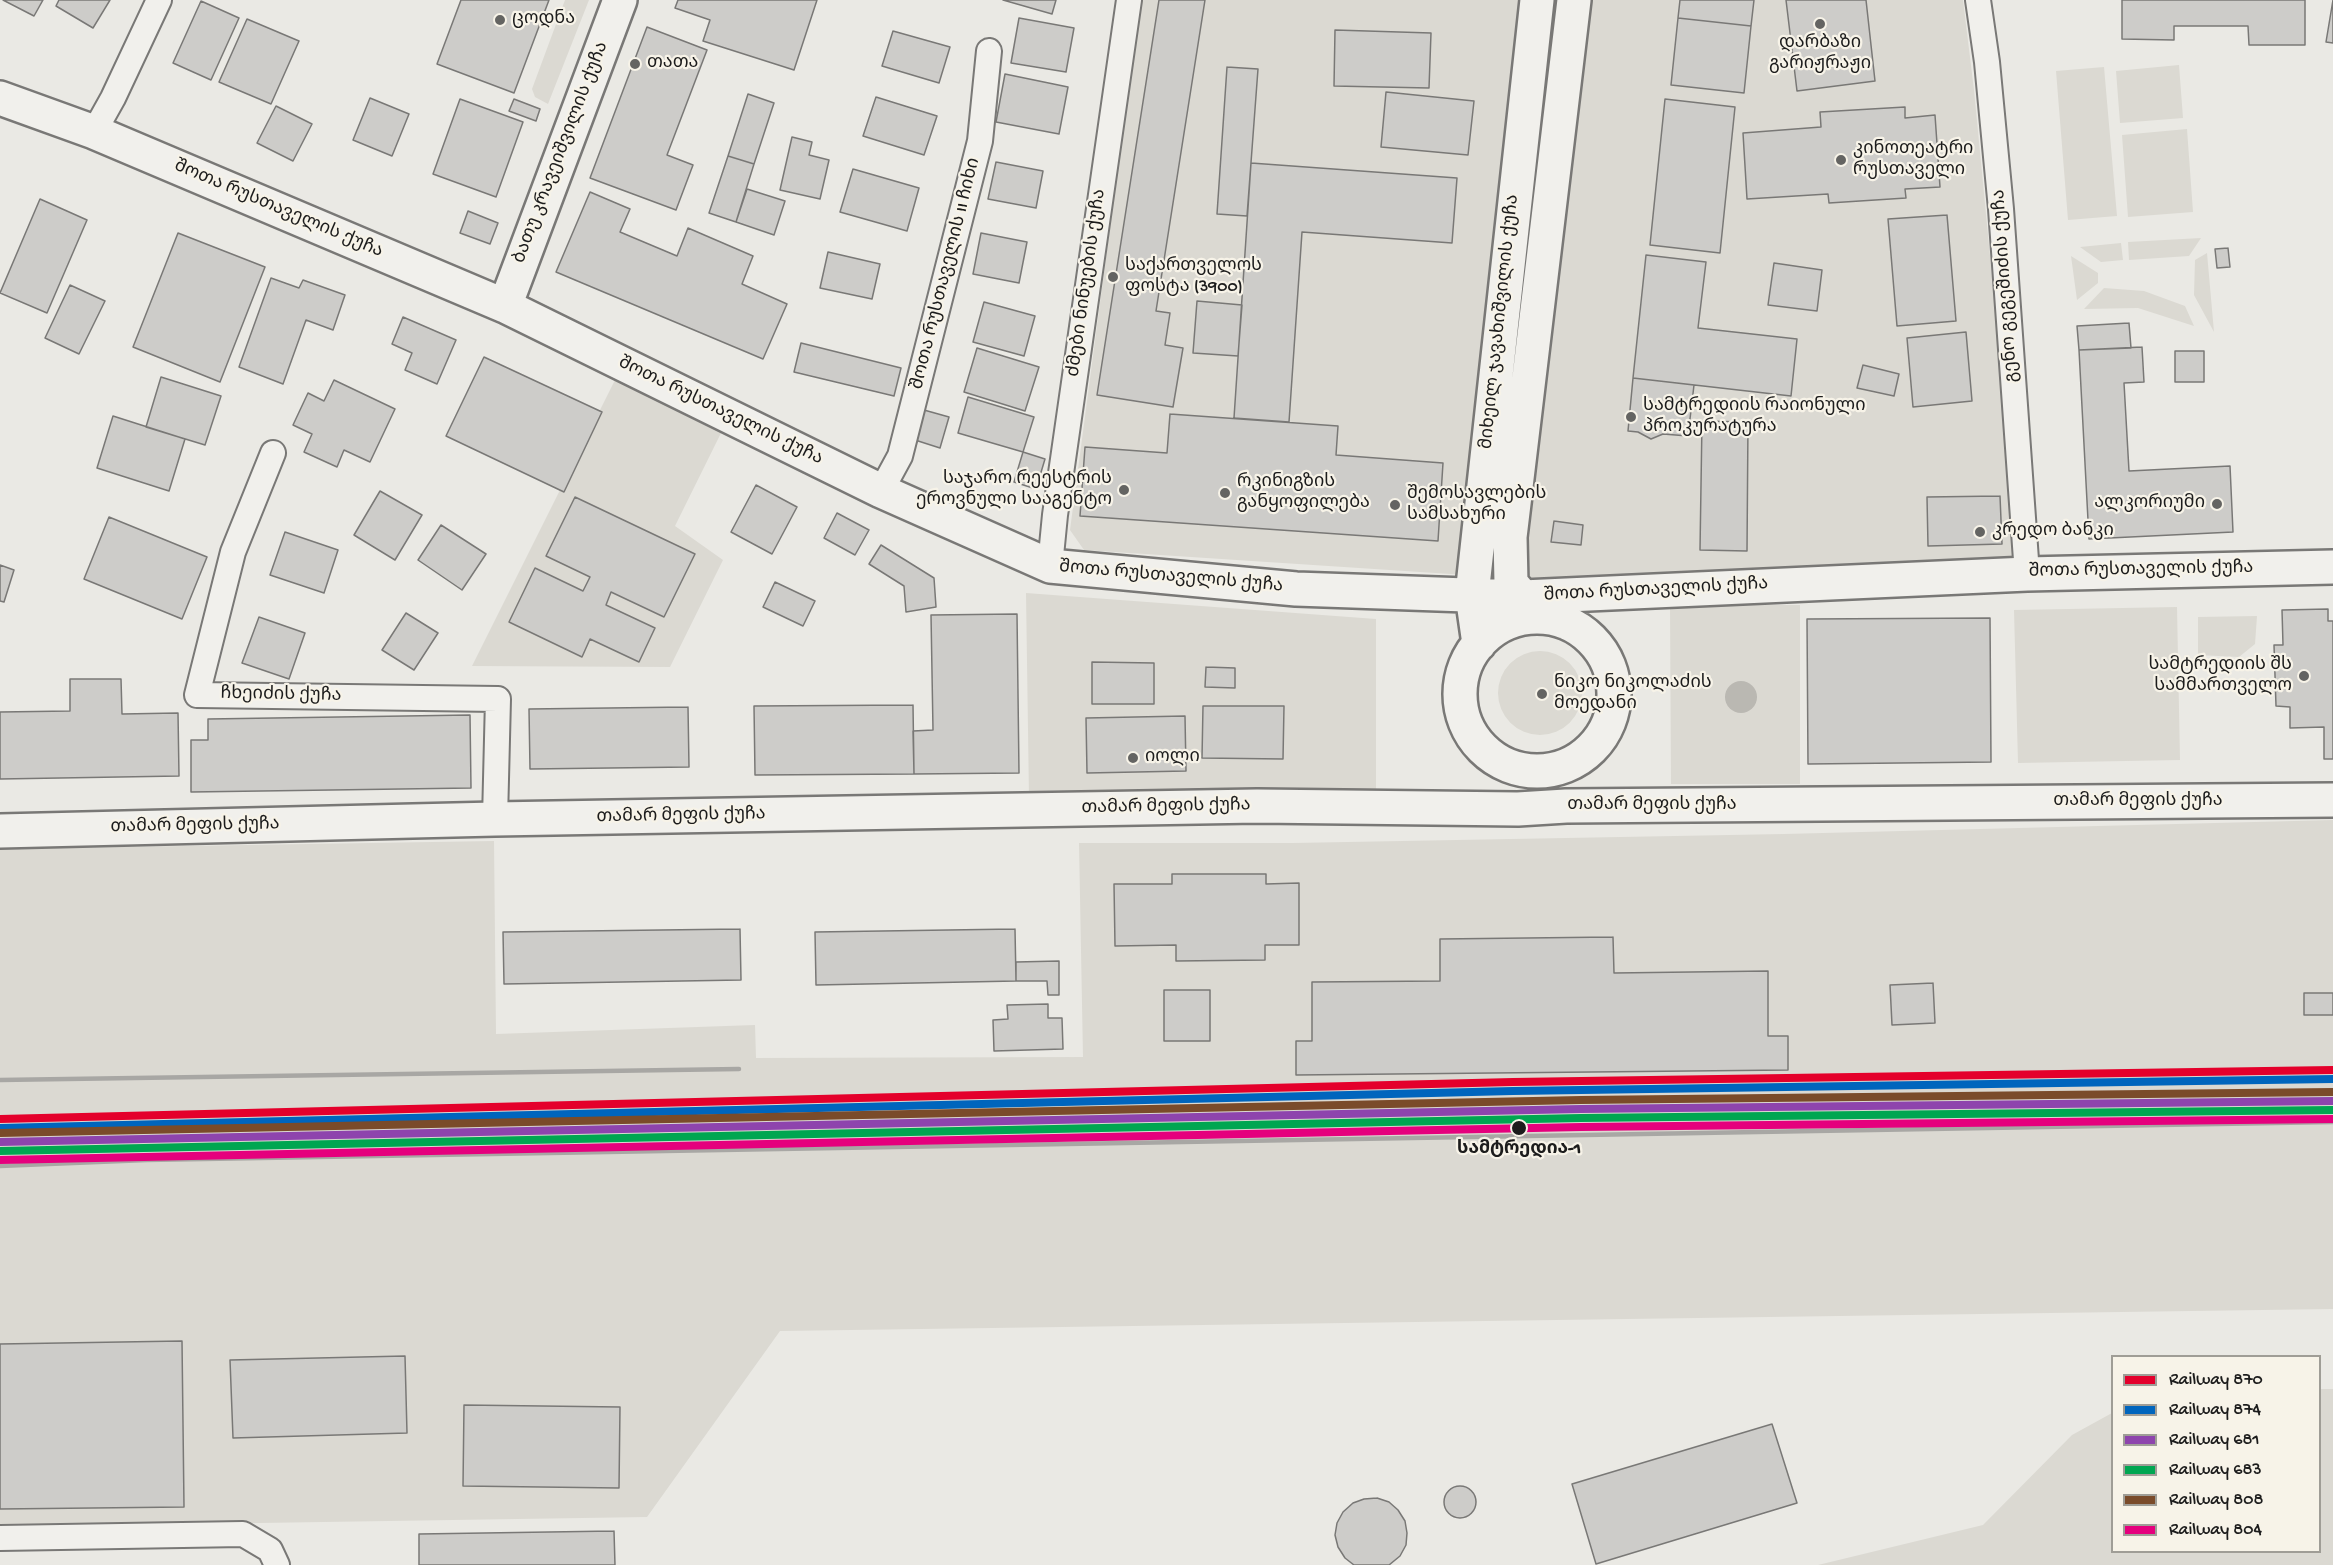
<!DOCTYPE html>
<html>
<head>
<meta charset="utf-8">
<style>
  body { margin:0 }
  #map { position:relative; width:2333px; height:1565px; overflow:hidden; background:#eae9e4; font-family:"Gochi Hand",sans-serif }
  canvas { display:block }
  .legend { position:absolute; left:2111px; top:1355px; width:210px; height:198px; box-sizing:border-box; background:#f7f3e8; border:2px solid #9f9d96; margin:0; padding:8px 10px; list-style:none; font-size:18px; color:#1c1c1c }
  .legend li { display:flex; align-items:center; gap:12px; height:30px }
  .legend b { width:30px; border:2px solid #9f9d96 }
</style>
</head>
<body>
<div id="map">
<canvas width="2333" height="1565"></canvas>
<ul class="legend">
<li><b style="height:8px;background:#e4002b"></b>Railway 870</li>
<li><b style="height:8px;background:#0065bd"></b>Railway 874</li>
<li><b style="height:8px;background:#8e44ad"></b>Railway 681</li>
<li><b style="height:8px;background:#00a651"></b>Railway 683</li>
<li><b style="height:8px;background:#7a4b2a"></b>Railway 808</li>
<li><b style="height:8px;background:#e5007d"></b>Railway 804</li>
</ul>
</div>
<script>
const g = document.querySelector('canvas').getContext('2d');
g.lineJoin = 'round';
function fillPath(path, color) { g.fillStyle = color; g.fill(path, 'evenodd'); }
const poly = rows => new Path2D(rows.map(r => 'M' + r).join(''));
function trace(path, color, width, dash) { g.strokeStyle = color; g.lineWidth = width; g.lineCap = dash ? 'butt' : 'round'; g.setLineDash(dash || []); g.stroke(path); }
function write(font, color, halo, rows, align = 'center') {
  g.font = font + ' "Gochi Hand","Noto Sans Georgian",sans-serif'; g.lineWidth = 4.5; g.setLineDash([]); g.textBaseline = 'middle'; g.strokeStyle = halo; g.fillStyle = color; for (const [text, x, y, turn = 0] of rows) {
    g.save(); g.translate(x, y); g.rotate((+turn || 0) * Math.PI / 180); g.textAlign = isNaN(turn) ? turn : align; if (halo) g.strokeText(text, 0, 0); g.fillText(text, 0, 0); g.restore();
  }
}
fillPath(poly([
  [565,0,589,0,548,104,535,97,532,89],
  [1140,0,1528,0,1466,575,1084,550,1070,530],
  [1582,0,1963,0,1974,90,2020,566,1525,580],
  [2179,65,2183,118,2120,123,2116,71],
  [2104,67,2117,216,2068,220,2056,71],
  [2187,129,2193,212,2128,217,2122,135],
  [2201,238,2189,256,2129,260,2128,242],
  [2121,243,2123,260,2101,262,2080,247],
  [2207,253,2214,332,2194,295,2195,260],
  [2071,256,2098,273,2098,283,2077,300],
  [2104,288,2144,291,2185,306,2194,326,2138,308,2084,309],
  [615,380,722,431,675,526,723,560,670,667,472,666],
  [1026,593,1376,619,1376,792,1029,798],
  [1670,605,1800,605,1800,784,1671,784],
  [2177,607,2180,760,2018,763,2014,610],
  [2257,616,2255,644,2239,657,2198,655,2198,617],
  '1498 693a42 42 0 1 1 84 0a42 42 0 1 1-84 0Z',
  [2333,820,2333,1309,780,1331,647,1517,0,1527,0,849,494,841,496,1034,755,1025,756,1058,1083,1057,1079,843,1293,843,1784,834],
  [2320,1389,2333,1389,2333,1565,1818,1565,1983,1525,2072,1435,2112,1413,2112,1552,2320,1552]
]), '#dbd9d2');
fillPath(poly([
  '1725 697a16 16 0 1 1 32 0a16 16 0 1 1-32 0Z'
]), '#bab8b2');
const building = poly([
  [3,0,43,0,34,16,3,0],
  [59,0,110,0,93,28,56,6,59,0],
  [461,0,549,0,514,93,437,64,461,0],
  [678,0,817,0,794,70,703,41,710,20,675,8,678,0],
  [1003,0,1056,0,1052,14,1003,0],
  [1159,0,1205,0,1156,311,1170,313,1165,345,1183,348,1173,407,1097,395,1159,0],
  [1680,0,1754,0,1751,26,1678,18,1680,0],
  [1786,0,1866,0,1875,81,1797,91,1786,0],
  [2122,0,2305,0,2305,45,2249,45,2248,26,2174,26,2174,40,2122,39,2122,0],
  [2333,0,2333,43,2326,42,2333,0],
  [201,1,239,18,211,80,173,63,201,1],
  [1019,18,1074,28,1066,72,1011,63,1019,18],
  [1678,18,1751,26,1744,93,1671,85,1678,18],
  [247,19,299,41,271,104,219,82,247,19],
  [647,27,707,50,667,155,693,165,676,210,590,178,647,27],
  [1335,30,1431,33,1429,88,1334,86,1335,30],
  [893,31,950,47,939,83,882,66,893,31],
  [1227,67,1258,69,1247,216,1217,214,1227,67],
  [1005,74,1068,87,1059,134,996,122,1005,74],
  [1386,92,1474,101,1468,155,1381,147,1386,92],
  [748,94,774,103,754,164,728,156,748,94],
  [876,97,937,116,924,155,863,136,876,97],
  [370,98,409,114,392,156,353,140,370,98],
  [460,99,523,122,496,197,433,174,460,99],
  [514,99,540,109,536,121,509,111,514,99],
  [1665,99,1735,107,1720,253,1650,245,1665,99],
  [276,106,312,124,293,161,257,143,276,106],
  [1905,107,1905,118,1935,115,1940,187,1905,189,1906,198,1829,203,1828,194,1747,199,1743,133,1821,127,1820,112,1905,107],
  [792,137,812,142,809,155,829,160,820,199,780,190,792,137],
  [728,156,754,164,736,222,709,213,728,156],
  [996,162,1043,171,1036,208,988,199,996,162],
  [1251,163,1457,178,1452,243,1302,232,1289,422,1234,418,1251,163],
  [853,169,919,188,907,231,840,212,853,169],
  [747,189,785,201,774,235,736,222,747,189],
  [590,192,630,209,620,232,677,256,688,228,753,256,742,284,787,304,763,359,556,272,590,192],
  [40,199,87,220,47,313,0,293,40,199],
  [468,211,498,223,490,244,460,233,468,211],
  [1947,215,1956,321,1897,326,1888,219,1947,215],
  [178,233,265,267,220,382,133,347,178,233],
  [981,233,1027,242,1019,283,973,274,981,233],
  [2228,248,2230,267,2217,268,2215,249,2228,248],
  [828,252,880,264,872,299,820,288,828,252],
  [1646,255,1706,262,1698,328,1797,339,1791,396,1633,378,1646,255],
  [1774,263,1822,270,1817,311,1768,305,1774,263],
  [271,278,299,288,303,280,345,295,333,330,306,320,283,384,239,367,271,278],
  [70,285,105,301,79,354,45,338,70,285],
  [1197,301,1242,305,1238,356,1193,353,1197,301],
  [984,302,1035,316,1024,356,973,342,984,302],
  [403,317,456,340,437,384,405,370,412,353,392,344,403,317],
  [2129,323,2131,348,2079,350,2077,326,2129,323],
  [1966,332,1972,401,1913,407,1907,338,1966,332],
  [801,343,901,368,894,396,794,372,801,343],
  [2142,347,2144,382,2124,383,2129,471,2230,466,2233,532,2089,539,2079,350,2142,347],
  [977,348,1039,367,1025,411,964,392,977,348],
  [2175,351,2204,351,2204,382,2175,382,2175,351],
  [484,357,602,412,564,492,446,436,484,357],
  [1863,365,1899,374,1894,396,1857,388,1863,365],
  [161,377,221,396,205,445,146,427,161,377],
  [1633,378,1694,385,1688,436,1663,434,1651,439,1638,432,1628,431,1633,378],
  [334,380,395,409,370,462,344,450,337,467,304,452,312,434,293,425,308,393,324,401,334,380],
  [968,397,1034,417,1023,452,958,433,968,397],
  [924,410,949,417,940,448,915,440,924,410],
  [1170,414,1338,426,1336,455,1443,463,1438,541,1080,516,1085,447,1167,453,1170,414],
  [113,416,185,439,169,491,97,468,113,416],
  [1702,421,1748,422,1747,551,1700,550,1702,421],
  [1023,452,1045,459,1036,489,1014,482,1023,452],
  [756,485,797,507,772,554,731,532,756,485],
  [380,491,422,515,395,560,354,535,380,491],
  [2000,496,2002,544,1928,546,1927,497,2000,496],
  [575,497,695,554,664,617,611,592,606,605,655,628,639,662,590,639,582,657,509,622,535,568,583,591,590,577,546,556,575,497],
  [837,513,869,530,855,555,824,538,837,513],
  [109,517,207,557,182,619,84,579,109,517],
  [1554,521,1583,525,1581,545,1551,542,1554,521],
  [441,525,486,554,462,590,418,560,441,525],
  [285,532,338,550,324,593,270,575,285,532],
  [881,545,934,578,936,607,906,612,904,586,869,564,881,545],
  [0,565,14,570,4,602,0,601,0,565],
  [775,582,815,601,803,626,763,607,775,582],
  [2328,609,2328,621,2333,621,2333,759,2324,759,2324,727,2290,728,2290,707,2276,706,2274,645,2283,645,2282,610,2328,609],
  [406,613,438,633,414,670,382,650,406,613],
  [1017,614,1019,773,914,774,913,731,933,730,931,615,1017,614],
  [259,617,305,633,289,679,242,663,259,617],
  [1990,618,1991,762,1808,764,1807,619,1990,618],
  [1092,662,1154,663,1154,704,1092,704,1092,662],
  [1206,667,1235,668,1235,688,1205,687,1206,667],
  [70,679,121,679,122,714,178,713,179,776,0,779,0,712,70,711,70,679],
  [913,705,914,774,755,775,754,706,913,705],
  [1203,706,1284,706,1283,759,1202,758,1203,706],
  [688,707,689,767,530,769,529,709,688,707],
  [470,715,471,788,191,792,191,740,208,740,208,719,470,715],
  [1185,716,1186,771,1087,773,1086,718,1185,716],
  [1172,874,1266,874,1266,884,1299,883,1299,945,1265,945,1265,960,1176,961,1176,945,1115,946,1114,884,1172,884,1172,874],
  [740,929,741,980,504,984,503,932,740,929],
  [1015,929,1016,981,816,985,815,932,1015,929],
  [1613,937,1614,973,1768,971,1768,1036,1788,1036,1788,1070,1296,1075,1296,1041,1312,1041,1312,982,1440,981,1440,939,1613,937],
  [1059,961,1059,995,1048,995,1047,981,1016,981,1016,962,1059,961],
  [1933,983,1935,1023,1892,1025,1890,985,1933,983],
  [1164,990,1210,990,1210,1041,1164,1041,1164,990],
  [2304,993,2333,993,2333,1015,2304,1015,2304,993],
  [1048,1004,1048,1018,1062,1018,1063,1049,994,1051,993,1020,1008,1019,1007,1005,1048,1004],
  [182,1341,184,1507,0,1509,0,1344,182,1341],
  [405,1356,407,1433,233,1438,230,1360,405,1356],
  [464,1405,620,1407,619,1488,463,1486,464,1405],
  [1772,1424,1797,1503,1596,1564,1572,1484,1772,1424],
  '1444 1502a16 16 0 1 1 32 0a16 16 0 1 1-32 0Z',
  [1377,1498,1389,1502,1398,1510,1405,1521,1407,1533,1406,1545,1400,1556,1389,1565,1354,1565,1345,1558,1338,1547,1335,1535,1337,1523,1343,1512,1353,1503,1364,1499,1377,1498],
  [614,1531,615,1565,419,1565,419,1534,614,1531]
]);
fillPath(building, '#cdccc9');
trace(building, '#797876', 1.5);
const street = poly([
  [1978,0,1987,62,2001,209,2027,574],
  [94,132,113,98,159,0],
  [273,453,233,552,197,695,498,699,495,819],
  [881,491,900,456,980,141,989,51],
  [1050,566,1055,515,1129,0],
  [0,1538,243,1534,270,1550,277,1565]
]);
const secondary = poly([
  [0,98,94,132,505,306,881,491,1050,566,1296,589,1523,597,2027,574,2333,567],
  [505,306,620,0],
  '1460 694a77 77 0 1 1 154 0a77 77 0 1 1-154 0Z',
  [1565,622,1523,597,1511,583,1510,537,1574,0],
  [1479,644,1472,595,1537,0],
  [0,831,495,819,1257,806,1518,809,1566,806,2333,800]
]);
trace(street, '#797876', 28);
trace(secondary, '#797876', 38);
trace(street, '#f1f0ec', 24);
trace(secondary, '#f1f0ec', 33);
trace(poly([
  [0,1080,739,1069],
  [0,1166,147,1160,2333,1122]
]), '#a8a7a4', 4.5);
trace(poly([
  [0,1119,1513,1082,2333,1070]
]), '#e4002b', 8);
trace(poly([
  [0,1128,1513,1091,2333,1079]
]), '#0065bd', 8);
trace(poly([
  [0,1142,1581,1109,2333,1101]
]), '#8e44ad', 8);
trace(poly([
  [0,1151,1581,1118,2333,1110]
]), '#00a651', 8);
trace(poly([
  [0,1133,1581,1100,2333,1092]
]), '#7a4b2a', 8);
trace(poly([
  [0,1160,1581,1127,2333,1119]
]), '#e5007d', 8);
for (const [x, y, r, color] of [
  [500,20,6,"#646462"],
  [1820,24,6,"#646462"],
  [635,64,6,"#646462"],
  [1841,160,6,"#646462"],
  [1113,277,6,"#646462"],
  [1631,417,6,"#646462"],
  [1124,490,6,"#646462"],
  [1225,493,6,"#646462"],
  [2217,504,6,"#646462"],
  [1395,505,6,"#646462"],
  [1980,532,6,"#646462"],
  [2304,676,6,"#646462"],
  [1542,694,6,"#646462"],
  [1133,758,6,"#646462"],
  [1519,1128,8,"#1c1c1c"]
]) { const dot = new Path2D(); dot.arc(x, y, r, 0, 2 * Math.PI); g.fillStyle = color; g.fill(dot); trace(dot, '#f7f3e8', 2); }
write('18px', '#1c1c1c', '#f7f3e8', [
  ["ცოდნა",512,20],
  ["დარბაზი",1820,44,"center"],
  ["გარიჟრაჟი",1820,65,"center"],
  ["თათა",647,64],
  ["კინოთეატრი",1853,150],
  ["რუსთაველი",1853,171],
  ["საქართველოს",1125,267],
  ["ფოსტა (3900)",1125,288],
  ["სამტრედიის რაიონული",1643,407],
  ["პროკურატურა",1643,428],
  ["საჯარო რეესტრის",1112,480,"right"],
  ["ეროვნული სააგენტო",1112,501,"right"],
  ["რკინიგზის",1237,483],
  ["განყოფილება",1237,504],
  ["შემოსავლების",1407,495],
  ["სამსახური",1407,516],
  ["ალკორიუმი",2205,504,"right"],
  ["კრედო ბანკი",1992,532],
  ["სამტრედიის შს",2292,666,"right"],
  ["სამმართველო",2292,687,"right"],
  ["ნიკო ნიკოლაძის",1554,684],
  ["მოედანი",1554,705],
  ["იოლი",1145,758]
], 'left');
write('18px', '#1c1c1c', '#f7f3e8', [
  ["ბათუ კრავეიშვილის ქუჩა",562,153,-69],
  ["შოთა რუსთაველის ქუჩა",278,210,23],
  ["შოთა რუსთაველის II ჩიხი",947,274,-76],
  ["ძმები ნინუების ქუჩა",1088,283,-82],
  ["გენო გეგეშიძის ქუჩა",2007,286,-94],
  ["მიხეილ ჯავახიშვილის ქუჩა",1501,322,-84],
  ["შოთა რუსთაველის ქუჩა",720,412,26],
  ["შოთა რუსთაველის ქუჩა",2141,571,-1],
  ["შოთა რუსთაველის ქუჩა",1171,578,5],
  ["შოთა რუსთაველის ქუჩა",1656,591,-3],
  ["ჩხეიძის ქუჩა",281,696,1],
  ["თამარ მეფის ქუჩა",2138,802],
  ["თამარ მეფის ქუჩა",1652,806],
  ["თამარ მეფის ქუჩა",1166,808,-1],
  ["თამარ მეფის ქუჩა",681,817,-1],
  ["თამარ მეფის ქუჩა",195,827,-1]
]);
write('bold 18px', '#1c1c1c', '#f7f3e8', [
  ["სამტრედია-1",1519,1150]
]);
</script>
</body>
</html>
